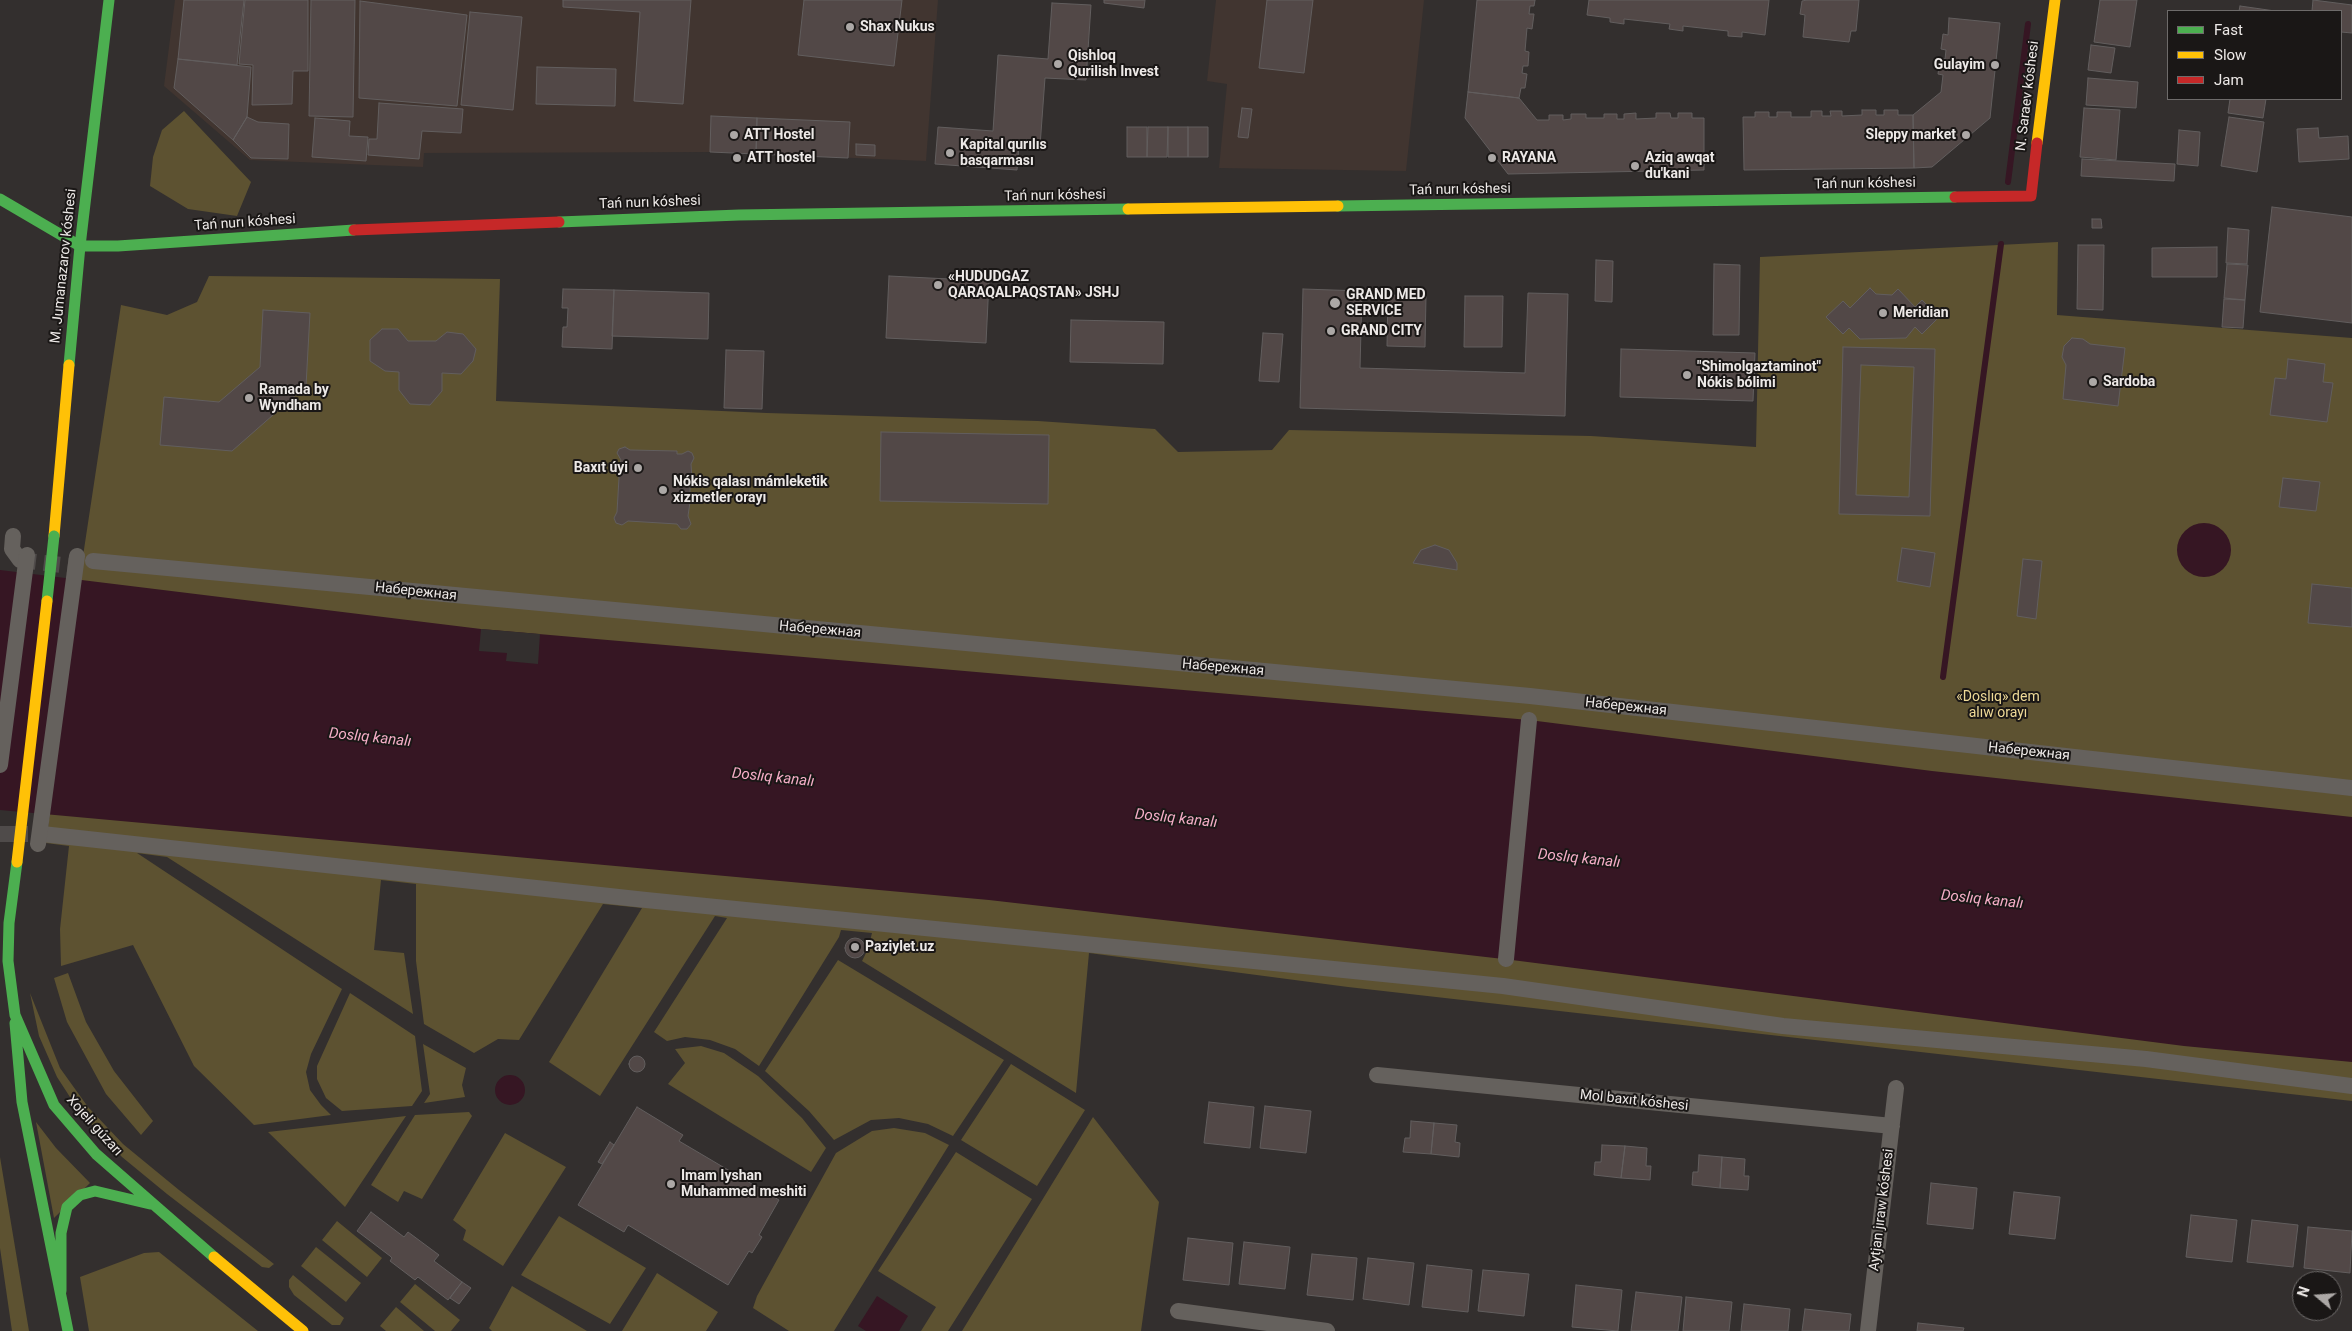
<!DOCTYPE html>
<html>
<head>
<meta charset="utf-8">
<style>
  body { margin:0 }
  #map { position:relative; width:2352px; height:1331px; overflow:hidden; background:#332f2e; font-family:Roboto,sans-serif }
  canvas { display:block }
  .legend { position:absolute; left:2167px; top:10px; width:175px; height:90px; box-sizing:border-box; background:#1a1716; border:1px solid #6e6b6a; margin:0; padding:6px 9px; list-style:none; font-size:15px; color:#ede9e7 }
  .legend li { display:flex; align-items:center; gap:10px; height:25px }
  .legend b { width:25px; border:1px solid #6e6b6a }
  .north { position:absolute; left:2292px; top:1271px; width:50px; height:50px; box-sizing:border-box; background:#1a1716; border:1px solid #6e6b6a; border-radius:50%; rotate:288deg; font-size:14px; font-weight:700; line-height:20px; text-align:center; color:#ede9e7 }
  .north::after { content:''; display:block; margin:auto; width:18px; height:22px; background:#aca8a6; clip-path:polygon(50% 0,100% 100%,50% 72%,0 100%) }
</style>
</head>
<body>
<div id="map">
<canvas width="2352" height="1331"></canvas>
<ul class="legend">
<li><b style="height:6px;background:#4caf50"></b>Fast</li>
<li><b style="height:6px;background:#ffc107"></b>Slow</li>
<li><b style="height:6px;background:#c62828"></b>Jam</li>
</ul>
<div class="north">N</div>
</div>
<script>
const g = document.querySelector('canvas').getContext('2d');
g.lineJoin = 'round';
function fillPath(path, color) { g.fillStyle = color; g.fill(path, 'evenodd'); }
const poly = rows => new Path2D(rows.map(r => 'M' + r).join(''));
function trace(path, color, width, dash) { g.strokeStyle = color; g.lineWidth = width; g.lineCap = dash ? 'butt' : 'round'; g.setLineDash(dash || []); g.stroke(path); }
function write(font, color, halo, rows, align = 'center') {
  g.font = font + ' Roboto,sans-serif'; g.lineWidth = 4; g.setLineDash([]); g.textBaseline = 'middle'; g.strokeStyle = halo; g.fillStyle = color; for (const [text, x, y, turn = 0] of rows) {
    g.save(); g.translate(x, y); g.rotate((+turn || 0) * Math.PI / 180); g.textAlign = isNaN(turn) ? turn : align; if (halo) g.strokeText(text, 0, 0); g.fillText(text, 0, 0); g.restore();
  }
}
fillPath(poly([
  [175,0,938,0,926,161,710,152,424,153,423,167,250,160,164,86],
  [1216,0,1424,0,1406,171,1219,168,1227,84,1207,81]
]), '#413530');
fillPath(poly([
  [184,111,251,182,237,216,188,209,150,186,153,157,162,130],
  [2058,242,2057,315,2352,338,2352,1101,1348,987,1089,953,1076,1093,862,961,868,949,872,933,841,930,839,937,759,1066,735,1049,710,1040,685,1037,667,1041,654,1032,727,918,715,916,600,1096,549,1062,642,908,603,904,519,1040,498,1039,474,1053,424,1024,416,961,416,884,381,880,374,950,404,953,413,1014,167,857,137,853,342,989,311,1054,306,1072,310,1090,321,1105,331,1115,254,1125,194,1066,133,945,61,966,60,929,69,846,46,843,83,556,121,305,167,315,197,302,209,276,500,279,496,401,767,413,1038,421,1155,429,1178,452,1272,450,1289,430,1591,436,1756,447,1760,257],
  [838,960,1004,1060,953,1136,928,1124,899,1118,871,1120,834,1140,809,1111,765,1071],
  [68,973,86,1022,114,1071,153,1121,141,1135,106,1094,67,1022,54,978],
  [30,993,60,1068,88,1107,123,1144,179,1190,274,1264,269,1268,262,1267,167,1194,122,1157,79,1111,57,1077,39,1036],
  [350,993,415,1036,422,1091,412,1106,342,1111,326,1098,317,1079,317,1066],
  [423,1044,466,1068,462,1085,465,1097,424,1103,430,1094],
  [701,1046,724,1053,758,1076,802,1118,826,1148,811,1172,668,1084,685,1063,675,1049],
  [1011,1064,1085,1110,1037,1186,961,1140],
  [469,1112,472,1116,422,1199,404,1191,398,1202,371,1185,415,1115],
  [406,1116,345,1207,268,1132],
  [1093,1117,1159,1202,1141,1331,962,1331],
  [36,1122,56,1148,90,1183,54,1218],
  [894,1128,925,1133,949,1145,834,1331,789,1331,753,1308,757,1296,836,1153,872,1131],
  [505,1133,566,1167,503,1266,463,1240,466,1230,453,1220],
  [956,1152,1032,1199,948,1331,921,1331,936,1307,878,1271],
  [0,1157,29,1331,12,1331,0,1248],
  [559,1216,646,1268,610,1324,521,1275],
  [337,1221,382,1258,367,1277,322,1240],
  [316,1247,361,1283,346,1302,301,1266],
  [159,1252,258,1331,89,1331,80,1277,144,1253],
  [657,1273,718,1312,706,1331,622,1331],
  [293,1275,344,1318,340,1325,332,1325,294,1295,289,1287,289,1280],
  [415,1284,460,1320,451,1331,435,1331,400,1302],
  [512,1286,587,1331,492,1331,489,1328],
  [396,1307,424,1331,386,1331,380,1326]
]), '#5d5231');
fillPath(poly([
  '2177 550a27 27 0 1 1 54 0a27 27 0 1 1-54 0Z',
  [0,570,481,629,1529,720,1932,771,2352,817,2352,1062,2184,1046,1512,960,989,900,0,810],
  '495 1090a15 15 0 1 1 30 0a15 15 0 1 1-30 0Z',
  [877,1296,908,1316,899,1331,866,1331,858,1326]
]), '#361623');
fillPath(poly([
  [481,629,540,634,538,664,506,661,507,653,479,651]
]), '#332f2e');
trace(poly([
  [2008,182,2028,24],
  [1943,677,2001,244]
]), '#361623', 6);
const building = poly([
  [184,0,244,0,237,65,178,59,184,0],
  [245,0,308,0,308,71,293,71,292,104,252,105,253,65,239,64,245,0],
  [311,0,355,0,353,117,309,116,311,0],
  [563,0,691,0,683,104,634,101,640,12,563,7,563,0],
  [804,0,902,0,894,66,798,55,804,0],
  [1104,0,1145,0,1144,8,1104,3,1104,0],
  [1267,0,1313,0,1304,73,1259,68,1267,0],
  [1535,0,1534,6,1530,6,1529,14,1534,14,1532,29,1527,28,1525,51,1529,52,1528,66,1523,66,1522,73,1527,74,1525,88,1521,88,1519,98,1468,92,1477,0,1535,0],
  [1589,0,1769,0,1765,35,1742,32,1742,37,1728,36,1728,31,1683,26,1683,31,1669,29,1670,24,1624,19,1624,24,1610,22,1610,18,1587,15,1589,0],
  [1807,0,1859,0,1856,31,1851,31,1849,42,1803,37,1805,15,1800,14,1802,1,1807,0],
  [2100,0,2137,0,2130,47,2094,42,2100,0],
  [2313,0,2352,5,2352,33,2341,32,2341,11,2312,11,2313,0],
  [360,1,467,15,457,106,359,98,360,1],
  [1052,3,1091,5,1086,80,1045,78,1040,146,1019,145,1017,170,935,164,938,127,993,131,998,55,1048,59,1052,3],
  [2240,6,2275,11,2239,11,2240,6],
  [470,12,522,17,513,110,461,105,470,12],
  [1949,18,2000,23,1990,118,1932,167,1914,168,1913,115,1941,92,1943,75,1938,74,1940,59,1945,59,1946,50,1941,49,1943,34,1948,35,1949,18],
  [2091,45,2115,48,2111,73,2088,70,2091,45],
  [178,59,251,67,247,117,233,140,174,88,178,59],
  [537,67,616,69,615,106,536,104,537,67],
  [2088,78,2138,82,2136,108,2086,105,2088,78],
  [1468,92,1519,98,1537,120,1549,120,1549,115,1563,115,1563,120,1571,119,1571,114,1586,114,1586,118,1604,118,1604,114,1617,114,1617,119,1624,119,1624,114,1636,113,1636,119,1656,118,1656,113,1670,113,1671,118,1678,118,1678,113,1692,113,1692,118,1704,118,1704,170,1508,174,1465,118,1468,92],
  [2230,99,2266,99,2263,118,2228,113,2230,99],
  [379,103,463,109,461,133,422,131,419,159,368,155,369,139,377,139,379,103],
  [1242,108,1252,109,1248,138,1238,137,1242,108],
  [2084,108,2120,110,2116,160,2080,157,2084,108],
  [1862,110,1876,110,1876,115,1884,115,1884,110,1898,110,1898,115,1913,115,1914,168,1744,170,1743,117,1755,117,1755,112,1769,112,1769,117,1777,117,1777,112,1791,112,1791,117,1811,117,1811,111,1822,111,1822,116,1831,116,1830,111,1842,111,1842,116,1862,115,1862,110],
  [711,116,757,118,756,154,710,152,711,116],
  [247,117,258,122,289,124,288,159,251,158,233,140,247,117],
  [2229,117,2264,122,2257,172,2221,166,2229,117],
  [315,118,350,121,349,136,368,137,366,161,312,157,315,118],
  [757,118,850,122,848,158,756,154,757,118],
  [1127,127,1147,127,1147,157,1127,157,1127,127],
  [1148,127,1168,127,1167,157,1147,157,1148,127],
  [1168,127,1188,127,1188,157,1168,157,1168,127],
  [1188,127,1208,127,1208,157,1188,157,1188,127],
  [2318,128,2319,138,2348,136,2349,159,2299,162,2297,129,2318,128],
  [2179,130,2200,132,2198,166,2177,164,2179,130],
  [856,144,875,145,875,156,856,155,856,144],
  [2082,159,2175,164,2174,181,2081,176,2082,159],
  [2272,207,2352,217,2352,323,2260,312,2272,207],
  [2092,219,2101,219,2102,228,2092,228,2092,219],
  [2228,228,2249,230,2247,264,2226,263,2228,228],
  [2078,245,2104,245,2103,310,2077,309,2078,245],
  [2217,247,2217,277,2152,277,2152,248,2217,247],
  [1596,260,1613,261,1612,302,1595,301,1596,260],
  [1714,264,1740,265,1739,335,1713,335,1714,264],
  [2227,264,2248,265,2245,300,2224,298,2227,264],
  [889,276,989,281,986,343,886,338,889,276],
  [1870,288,1876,294,1892,295,1898,289,1915,307,1922,300,1939,317,1922,334,1915,327,1906,338,1860,339,1849,328,1843,334,1826,317,1843,301,1850,308,1870,288],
  [563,289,614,290,612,349,562,347,563,327,567,327,568,308,562,308,563,289],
  [1303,289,1362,291,1360,368,1525,373,1528,293,1568,294,1565,416,1300,408,1303,289],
  [614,290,709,293,708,339,612,336,614,290],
  [1388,295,1426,296,1425,347,1387,346,1388,295],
  [1465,296,1503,296,1502,347,1464,347,1465,296],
  [2224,299,2245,300,2243,328,2222,327,2224,299],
  [263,310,310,313,306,386,232,451,160,445,164,397,219,402,260,367,263,310],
  [1071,320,1164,322,1163,364,1070,362,1071,320],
  [382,329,398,329,408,341,436,341,447,332,463,334,476,349,473,361,461,374,442,373,442,391,430,405,410,404,399,390,399,372,385,371,370,361,370,340,382,329],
  [1263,333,1283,334,1279,382,1259,381,1263,333],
  [2072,338,2083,339,2090,344,2125,348,2118,406,2063,399,2066,365,2062,357,2064,346,2072,338],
  [1843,347,1935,349,1930,516,1839,514,1843,347],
  [1861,365,1914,367,1909,497,1856,495,1861,365],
  [1621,349,1755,353,1753,401,1620,397,1621,349],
  [726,350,764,351,762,409,724,408,726,350],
  [2288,359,2325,364,2323,382,2333,383,2327,422,2270,415,2275,378,2286,379,2288,359],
  [881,432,1049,435,1048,504,880,501,881,432],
  [625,447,630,450,677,451,677,454,682,454,688,451,692,453,694,458,691,464,692,479,690,482,690,502,688,516,691,524,687,529,681,529,677,524,628,521,622,525,616,523,614,518,617,512,619,478,618,474,621,460,617,453,619,449,625,447],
  [2283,478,2320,482,2316,511,2279,507,2283,478],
  [1435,545,1449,550,1457,563,1457,570,1413,563,1421,550,1435,545],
  [1902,548,1935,553,1930,587,1897,581,1902,548],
  [2023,559,2042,561,2036,619,2017,616,2023,559],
  [2312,584,2352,588,2352,627,2308,623,2312,584],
  '845 948a10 10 0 1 1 20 0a10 10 0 1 1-20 0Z',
  '629 1064a8 8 0 1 1 16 0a8 8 0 1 1-16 0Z',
  [1209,1102,1254,1107,1250,1148,1204,1143,1209,1102],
  [1265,1106,1311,1111,1306,1153,1260,1148,1265,1106],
  [637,1107,683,1135,679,1141,779,1200,759,1235,762,1237,752,1253,749,1251,728,1285,628,1225,624,1232,578,1205,637,1107],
  [1411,1121,1434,1123,1431,1154,1403,1152,1405,1138,1410,1138,1411,1121],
  [1434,1123,1457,1125,1455,1142,1460,1143,1459,1157,1431,1154,1434,1123],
  [610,1142,614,1145,602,1164,598,1162,610,1142],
  [1602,1145,1625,1146,1621,1178,1594,1175,1595,1162,1601,1162,1602,1145],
  [1625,1146,1647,1148,1646,1166,1651,1166,1650,1180,1621,1178,1625,1146],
  [1699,1155,1722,1157,1720,1188,1692,1185,1693,1172,1698,1172,1699,1155],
  [1722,1157,1745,1159,1744,1176,1749,1176,1748,1190,1720,1188,1722,1157],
  [1931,1183,1977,1188,1973,1229,1927,1224,1931,1183],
  [2014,1192,2060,1197,2055,1239,2009,1234,2014,1192],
  [371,1212,404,1237,408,1232,439,1255,434,1261,462,1282,448,1300,418,1277,415,1280,390,1261,392,1258,390,1256,357,1231,371,1212],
  [2191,1215,2237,1220,2232,1262,2186,1257,2191,1215],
  [2252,1220,2298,1225,2293,1267,2247,1262,2252,1220],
  [2308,1227,2352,1231,2350,1273,2304,1268,2308,1227],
  [1188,1238,1233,1243,1229,1285,1183,1280,1188,1238],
  [1244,1242,1290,1247,1285,1289,1239,1284,1244,1242],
  [1312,1254,1357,1258,1353,1300,1307,1295,1312,1254],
  [1368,1258,1414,1263,1409,1305,1363,1299,1368,1258],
  [1427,1265,1472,1270,1468,1312,1422,1307,1427,1265],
  [1483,1270,1529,1274,1524,1316,1478,1311,1483,1270],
  [462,1282,471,1288,459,1304,450,1298,462,1282],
  [1576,1285,1622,1290,1618,1331,1572,1327,1576,1285],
  [1636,1292,1682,1297,1678,1331,1631,1331,1636,1292],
  [1686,1297,1732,1302,1729,1331,1683,1331,1686,1297],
  [1744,1304,1790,1309,1788,1331,1741,1331,1744,1304],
  [1805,1309,1851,1314,1849,1331,1802,1331,1805,1309],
  [1918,1323,1964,1328,1963,1331,1917,1331,1918,1323]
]);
fillPath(building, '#524847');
trace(building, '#625e5e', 1);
trace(poly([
  [20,560,79,567],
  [0,834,28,834]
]), '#4f4b4a', 16, [16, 8]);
trace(poly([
  [13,536,12,549,20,560],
  [93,561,1530,696,2352,788],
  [42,834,646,900,1503,986,1783,1026,2146,1059,2352,1086],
  [1506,959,1529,720],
  [1377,1075,1892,1126],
  [1178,1311,1327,1331],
  [1868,1331,1896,1088]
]), '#65615d', 16);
trace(poly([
  [0,199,80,246,118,246,354,230],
  [1338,206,1955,197],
  [559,222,739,215,1128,209],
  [69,365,80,246,109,0],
  [17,862,9,923,8,961,15,1015,54,1105,96,1154,214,1257],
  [15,1023,22,1102,68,1331],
  [61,1291,61,1233,67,1207,80,1195,95,1191,150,1204]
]), '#4caf50', 11);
trace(poly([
  [2037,143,2055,0],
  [1128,209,1338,206],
  [54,536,69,365],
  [214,1257,303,1331]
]), '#ffc107', 11);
trace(poly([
  [1955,197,2031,196,2037,143],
  [354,230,559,222]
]), '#c62828', 11);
trace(poly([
  [0,765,27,555],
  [38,844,77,556]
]), '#65615d', 16);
trace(poly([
  [47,601,54,536]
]), '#4caf50', 11);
trace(poly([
  [17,862,47,601]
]), '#ffc107', 11);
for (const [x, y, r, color] of [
  [850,27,5,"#aca8a6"],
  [1058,64,5,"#aca8a6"],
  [1995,65,5,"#aca8a6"],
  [734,135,5,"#aca8a6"],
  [1966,135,5,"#aca8a6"],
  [950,153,5,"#aca8a6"],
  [737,158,5,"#aca8a6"],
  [1492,158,5,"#aca8a6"],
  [1635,166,5,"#aca8a6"],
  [938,285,5,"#aca8a6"],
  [1335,303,6,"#aca8a6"],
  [1883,313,5,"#aca8a6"],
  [1331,331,5,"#aca8a6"],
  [1687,375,5,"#aca8a6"],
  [2093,382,5,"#aca8a6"],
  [249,398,5,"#aca8a6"],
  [638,468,5,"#aca8a6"],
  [663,490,5,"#aca8a6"],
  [855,947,5,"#aca8a6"],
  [671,1184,5,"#aca8a6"]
]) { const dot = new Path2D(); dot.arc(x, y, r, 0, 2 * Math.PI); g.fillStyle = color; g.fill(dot); trace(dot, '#1a1716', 2); }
write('bold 14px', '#ede9e7', '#1a1716', [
  ["Shax Nukus",860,27],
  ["Qishloq",1068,56],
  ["Qurilish Invest",1068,72],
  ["Gulayim",1985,65,"right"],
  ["ATT Hostel",744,135],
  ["Sleppy market",1956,135,"right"],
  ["Kapital qurılıs",960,145],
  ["basqarması",960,161],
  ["ATT hostel",747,158],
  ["RAYANA",1502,158],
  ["Aziq awqat",1645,158],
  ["du'kani",1645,174],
  ["«HUDUDGAZ",948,277],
  ["QARAQALPAQSTAN» JSHJ",948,293],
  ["GRAND MED",1346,295],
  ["SERVICE",1346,311],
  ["Meridian",1893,313],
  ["GRAND CITY",1341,331],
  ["\"Shimolgaztaminot\"",1697,367],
  ["Nókis bólimi",1697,383],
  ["Sardoba",2103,382],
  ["Ramada by",259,390],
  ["Wyndham",259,406],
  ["Baxıt úyi",628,468,"right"],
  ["Nókis qalası mámleketik",673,482],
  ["xizmetler orayı",673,498],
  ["Paziylet.uz",865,947],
  ["Imam Iyshan",681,1176],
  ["Muhammed meshiti",681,1192]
], 'left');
write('14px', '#ede9e7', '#1a1716', [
  ["N. Saraev kóshesi",2028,96,-83],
  ["Tań nurı kóshesi",1865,184,-1],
  ["Tań nurı kóshesi",1460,190,-1],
  ["Tań nurı kóshesi",1055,196,-1],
  ["Tań nurı kóshesi",650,203,-2],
  ["Tań nurı kóshesi",245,223,-4],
  ["M. Jumanazarov kóshesi",64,266,-84],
  ["Набережная",416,592,6],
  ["Набережная",820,630,5],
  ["Набережная",1223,668,5],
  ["Набережная",1626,707,6],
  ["Набережная",2029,752,6],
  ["Mol baxıt kóshesi",1634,1101,6],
  ["Xojeli gúzarı",94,1126,48],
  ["Aytjan jıraw kóshesi",1882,1210,-83]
]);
write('14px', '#efda97', '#1a1716', [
  ["«Doslıq» dem",1998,697],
  ["alıw orayı",1998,713]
]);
write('italic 15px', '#f5aec7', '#1a1716', [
  ["Doslıq kanalı",370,738,6],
  ["Doslıq kanalı",773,778,6],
  ["Doslıq kanalı",1176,819,6],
  ["Doslıq kanalı",1579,859,6],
  ["Doslıq kanalı",1982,900,6]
]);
</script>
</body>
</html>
